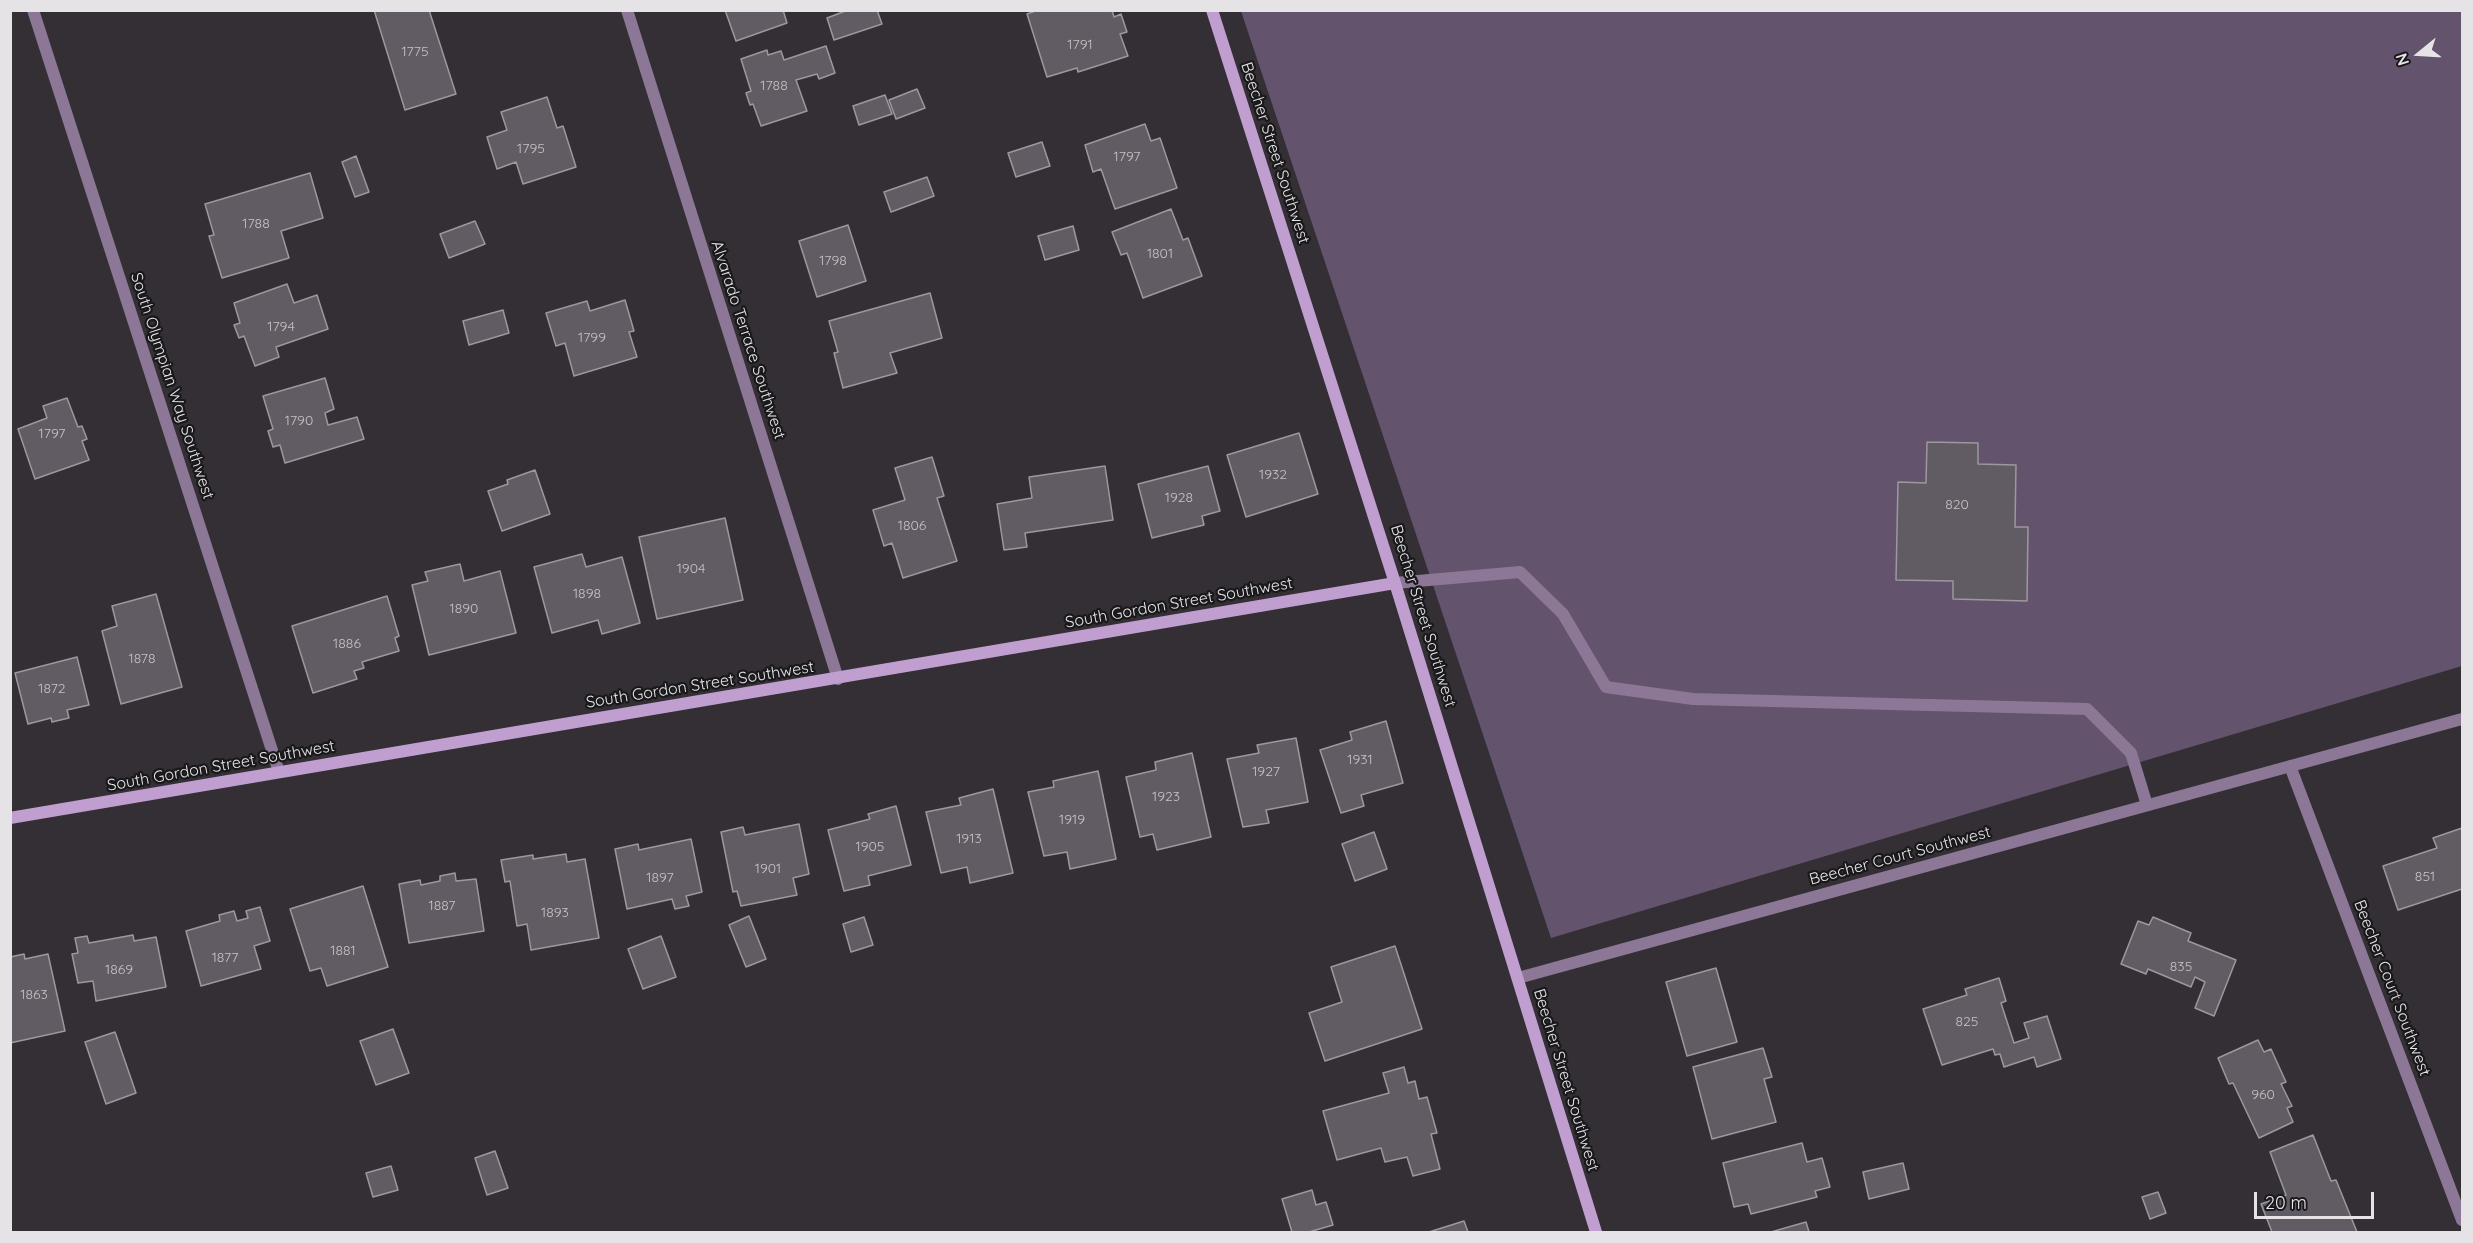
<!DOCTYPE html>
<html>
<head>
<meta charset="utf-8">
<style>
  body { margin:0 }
  #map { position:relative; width:2473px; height:1243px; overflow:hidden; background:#332f35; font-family:Quicksand,sans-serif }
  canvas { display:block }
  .frame { position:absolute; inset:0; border:12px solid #e6e3e7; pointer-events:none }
  .north { position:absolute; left:2389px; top:24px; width:60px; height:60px; -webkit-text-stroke:4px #19181a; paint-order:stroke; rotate:252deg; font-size:16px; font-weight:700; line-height:24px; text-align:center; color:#e6e3e7 }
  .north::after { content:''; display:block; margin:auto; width:21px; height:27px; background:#e6e3e7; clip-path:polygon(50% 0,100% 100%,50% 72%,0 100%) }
  .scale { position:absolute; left:2254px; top:1192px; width:120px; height:27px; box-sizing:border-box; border:3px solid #e6e3e7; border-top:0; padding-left:8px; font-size:18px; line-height:21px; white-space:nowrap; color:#e6e3e7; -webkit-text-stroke:4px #19181a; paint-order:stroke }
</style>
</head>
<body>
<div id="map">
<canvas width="2473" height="1243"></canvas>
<div class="frame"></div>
<div class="north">N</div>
<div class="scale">20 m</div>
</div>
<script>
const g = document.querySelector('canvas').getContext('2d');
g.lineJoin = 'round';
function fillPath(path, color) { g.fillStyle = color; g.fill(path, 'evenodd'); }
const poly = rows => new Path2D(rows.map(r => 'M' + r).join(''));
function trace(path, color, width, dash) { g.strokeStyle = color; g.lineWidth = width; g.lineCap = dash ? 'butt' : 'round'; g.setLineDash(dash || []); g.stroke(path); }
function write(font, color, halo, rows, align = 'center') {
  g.font = font + ' Quicksand,sans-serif'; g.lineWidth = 4.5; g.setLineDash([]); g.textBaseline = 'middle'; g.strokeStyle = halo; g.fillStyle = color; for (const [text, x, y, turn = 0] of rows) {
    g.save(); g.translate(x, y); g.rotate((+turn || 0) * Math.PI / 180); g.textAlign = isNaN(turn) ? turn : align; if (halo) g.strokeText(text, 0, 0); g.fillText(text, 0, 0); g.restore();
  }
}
fillPath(poly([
  [1241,11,2462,11,2462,666,1551,938]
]), '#64536c');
const building = poly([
  [374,10,429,10,456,94,405,110,374,10],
  [725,10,783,10,787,23,736,41,725,10],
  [848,10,877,10,882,24,834,40,827,18,848,10],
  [1038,10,1112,10,1114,17,1121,14,1127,32,1120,34,1128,56,1078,72,1077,68,1047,77,1027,14,1038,10],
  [826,46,835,73,819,79,817,74,796,80,807,111,761,126,753,104,750,105,746,93,751,91,741,59,767,50,768,55,781,51,784,60,826,46],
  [917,89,925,108,896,119,889,100,917,89],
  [885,95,892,114,859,125,853,106,885,95],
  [547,97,557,128,563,126,576,167,523,184,516,162,497,169,487,137,507,130,501,112,547,97],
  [1145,124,1151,141,1160,138,1177,188,1115,209,1101,169,1093,172,1085,145,1145,124],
  [1042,142,1050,166,1016,177,1008,153,1042,142],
  [356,156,369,192,355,197,342,162,356,156],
  [310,173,323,218,281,231,289,258,222,278,209,236,214,235,205,204,310,173],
  [927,177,934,196,891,212,884,192,927,177],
  [1171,209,1183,240,1188,238,1202,276,1143,298,1127,253,1121,255,1112,232,1171,209],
  [475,221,485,244,449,258,440,234,475,221],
  [848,225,866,281,817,297,799,241,848,225],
  [1073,226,1079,250,1045,260,1038,236,1073,226],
  [287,284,294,303,317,295,328,329,276,347,279,357,255,366,244,336,239,338,234,325,240,323,234,303,287,284],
  [930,293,942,338,890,353,897,373,843,388,834,353,838,352,829,321,930,293],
  [625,300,634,331,629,332,637,357,574,376,565,343,556,346,546,313,587,301,590,311,625,300],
  [503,310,509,333,469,345,463,321,503,310],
  [325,378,334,409,325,413,328,425,357,417,364,439,285,463,280,445,273,447,268,431,273,429,263,396,325,378],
  [67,398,78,427,82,426,87,439,82,441,89,460,35,479,18,429,47,418,43,406,67,398],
  [1299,433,1318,494,1246,517,1227,455,1299,433],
  [1927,442,1978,443,1978,464,2016,465,2015,527,2028,527,2027,601,1953,599,1953,581,1896,580,1898,482,1926,483,1927,442],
  [932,457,944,496,937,498,957,561,903,578,892,543,884,546,873,510,905,500,895,468,932,457],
  [1105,466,1113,520,1025,533,1027,547,1004,550,997,504,1032,498,1029,477,1105,466],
  [1208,466,1220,511,1202,516,1204,525,1152,538,1138,484,1208,466],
  [535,470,550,514,502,531,488,491,508,484,507,480,535,470],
  [725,518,743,600,657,619,639,537,725,518],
  [582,554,586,567,622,557,640,623,602,634,598,620,552,633,534,567,582,554],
  [460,564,464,581,500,571,516,633,429,655,412,585,428,581,425,572,460,564],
  [156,594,182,687,121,704,102,631,117,626,112,606,156,594],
  [387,596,399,636,395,638,399,651,362,662,364,668,354,671,357,679,313,693,292,626,387,596],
  [77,657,89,705,67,710,69,718,52,722,51,718,28,724,15,673,77,657],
  [1386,721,1403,783,1361,795,1364,806,1341,813,1320,750,1352,740,1350,732,1386,721],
  [1296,738,1308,802,1266,810,1269,823,1243,827,1227,759,1259,753,1257,745,1296,738],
  [1192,753,1211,837,1157,850,1153,834,1140,837,1126,777,1156,770,1155,762,1192,753],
  [1098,771,1116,859,1070,869,1067,852,1044,856,1028,792,1054,787,1053,781,1098,771],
  [993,789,1013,873,970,883,967,867,941,873,926,812,961,805,959,798,993,789],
  [896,806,911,865,868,876,870,885,844,891,828,830,870,819,868,814,896,806],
  [799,824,809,874,793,878,797,895,741,906,737,891,733,892,721,832,743,827,745,835,799,824],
  [2462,828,2462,889,2398,910,2383,866,2437,848,2433,838,2462,828],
  [1374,832,1387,869,1355,881,1342,844,1374,832],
  [691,839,702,892,686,896,689,906,675,909,672,899,627,909,615,849,638,844,639,850,691,839],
  [566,854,567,862,585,859,599,938,531,950,527,924,517,926,510,881,505,882,501,860,533,855,533,859,566,854],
  [455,873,456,881,476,879,484,931,409,943,399,884,420,880,421,885,440,881,440,876,455,873],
  [363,886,388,967,327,986,321,968,310,971,290,909,363,886],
  [260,907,270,941,254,946,261,969,201,986,186,931,220,921,219,915,234,911,237,921,248,918,246,911,260,907],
  [749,916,766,959,746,967,729,925,749,916],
  [864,917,873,945,851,952,843,924,864,917],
  [2153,917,2191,933,2188,941,2236,960,2214,1016,2195,1008,2205,982,2195,977,2191,987,2148,969,2146,974,2121,964,2138,921,2149,925,2153,917],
  [133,935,134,941,156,937,166,987,96,1001,93,981,78,983,72,954,78,953,75,938,87,936,89,943,133,935],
  [661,936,676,977,643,989,628,949,661,936],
  [1395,946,1422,1029,1325,1061,1309,1013,1342,1002,1331,967,1395,946],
  [24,954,25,959,48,954,65,1031,10,1043,10,957,24,954],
  [1716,968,1737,1042,1687,1056,1666,982,1716,968],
  [1999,978,2006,1001,2001,1003,2014,1043,2029,1038,2024,1023,2047,1016,2061,1059,2037,1067,2034,1057,2004,1067,2000,1054,1995,1055,1993,1049,1942,1065,1923,1009,1967,995,1965,989,1999,978],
  [393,1029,409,1073,376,1085,360,1041,393,1029],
  [115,1032,136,1093,106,1104,85,1042,115,1032],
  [2258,1040,2264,1052,2271,1049,2286,1082,2281,1084,2292,1106,2287,1108,2293,1122,2259,1138,2233,1083,2229,1084,2218,1058,2258,1040],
  [1763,1048,1772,1077,1764,1079,1776,1122,1712,1139,1693,1067,1763,1048],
  [1404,1067,1408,1083,1415,1081,1419,1099,1427,1097,1437,1133,1431,1134,1440,1169,1413,1176,1407,1157,1385,1162,1381,1148,1337,1160,1323,1111,1389,1093,1383,1073,1404,1067],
  [2313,1135,2331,1181,2336,1180,2357,1232,2272,1232,2261,1204,2286,1195,2270,1152,2313,1135],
  [1802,1143,1807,1162,1822,1158,1830,1187,1815,1191,1817,1197,1751,1214,1748,1204,1734,1207,1723,1163,1802,1143],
  [495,1151,508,1188,487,1195,475,1158,495,1151],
  [1903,1163,1909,1189,1869,1199,1863,1172,1903,1163],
  [391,1166,398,1190,373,1197,366,1173,391,1166],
  [1312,1190,1316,1205,1326,1202,1333,1225,1309,1232,1292,1232,1282,1199,1312,1190],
  [2158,1192,2166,1213,2150,1219,2142,1197,2158,1192],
  [1464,1221,1468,1232,1429,1232,1464,1221],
  [1806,1222,1809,1232,1771,1232,1806,1222]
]);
fillPath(building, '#615c63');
trace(building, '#9d98a0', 1.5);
trace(poly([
  [1395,583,1520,572,1563,614,1606,687,1693,699,2087,709,2131,753,2147,805]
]), '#8c7796', 12);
trace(poly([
  [33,10,279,772],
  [627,10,838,679],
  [2290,766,2462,1220],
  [1518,978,2462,719]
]), '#8c7796', 12);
trace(poly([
  [1212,10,1395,583,1596,1232],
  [10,818,1395,583]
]), '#c09ed0', 12);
write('14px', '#c5c1c6', null, [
  ["1791",1080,45],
  ["1775",415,52],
  ["1788",774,86],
  ["1795",531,149],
  ["1797",1127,157],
  ["1788",256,224],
  ["1801",1160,254],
  ["1798",833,261],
  ["1794",281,327],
  ["1799",592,338],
  ["1790",299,421],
  ["1797",52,434],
  ["1932",1273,475],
  ["1928",1179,498],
  ["820",1957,505],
  ["1806",912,526],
  ["1904",691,569],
  ["1898",587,594],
  ["1890",464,609],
  ["1886",347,644],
  ["1878",142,659],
  ["1872",52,689],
  ["1931",1360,760],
  ["1927",1266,772],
  ["1923",1166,797],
  ["1919",1072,820],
  ["1913",969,839],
  ["1905",870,847],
  ["1901",768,869],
  ["851",2425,877],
  ["1897",660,878],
  ["1887",442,906],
  ["1893",555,913],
  ["1881",343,951],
  ["1877",225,958],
  ["835",2181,967],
  ["1869",119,970],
  ["1863",34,995],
  ["825",1967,1022],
  ["960",2263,1095]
]);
write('16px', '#e6e3e7', '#19181a', [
  ["Beecher Street Southwest",1275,153,72],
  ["Alvarado Terrace Southwest",748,340,72],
  ["South Olympian Way Southwest",172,386,72],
  ["South Gordon Street Southwest",1179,603,-10],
  ["Beecher Street Southwest",1423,616,73],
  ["South Gordon Street Southwest",700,685,-9],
  ["South Gordon Street Southwest",221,766,-10],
  ["Beecher Court Southwest",1900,856,-15],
  ["Beecher Court Southwest",2392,988,69],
  ["Beecher Street Southwest",1566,1080,73]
]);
</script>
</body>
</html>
